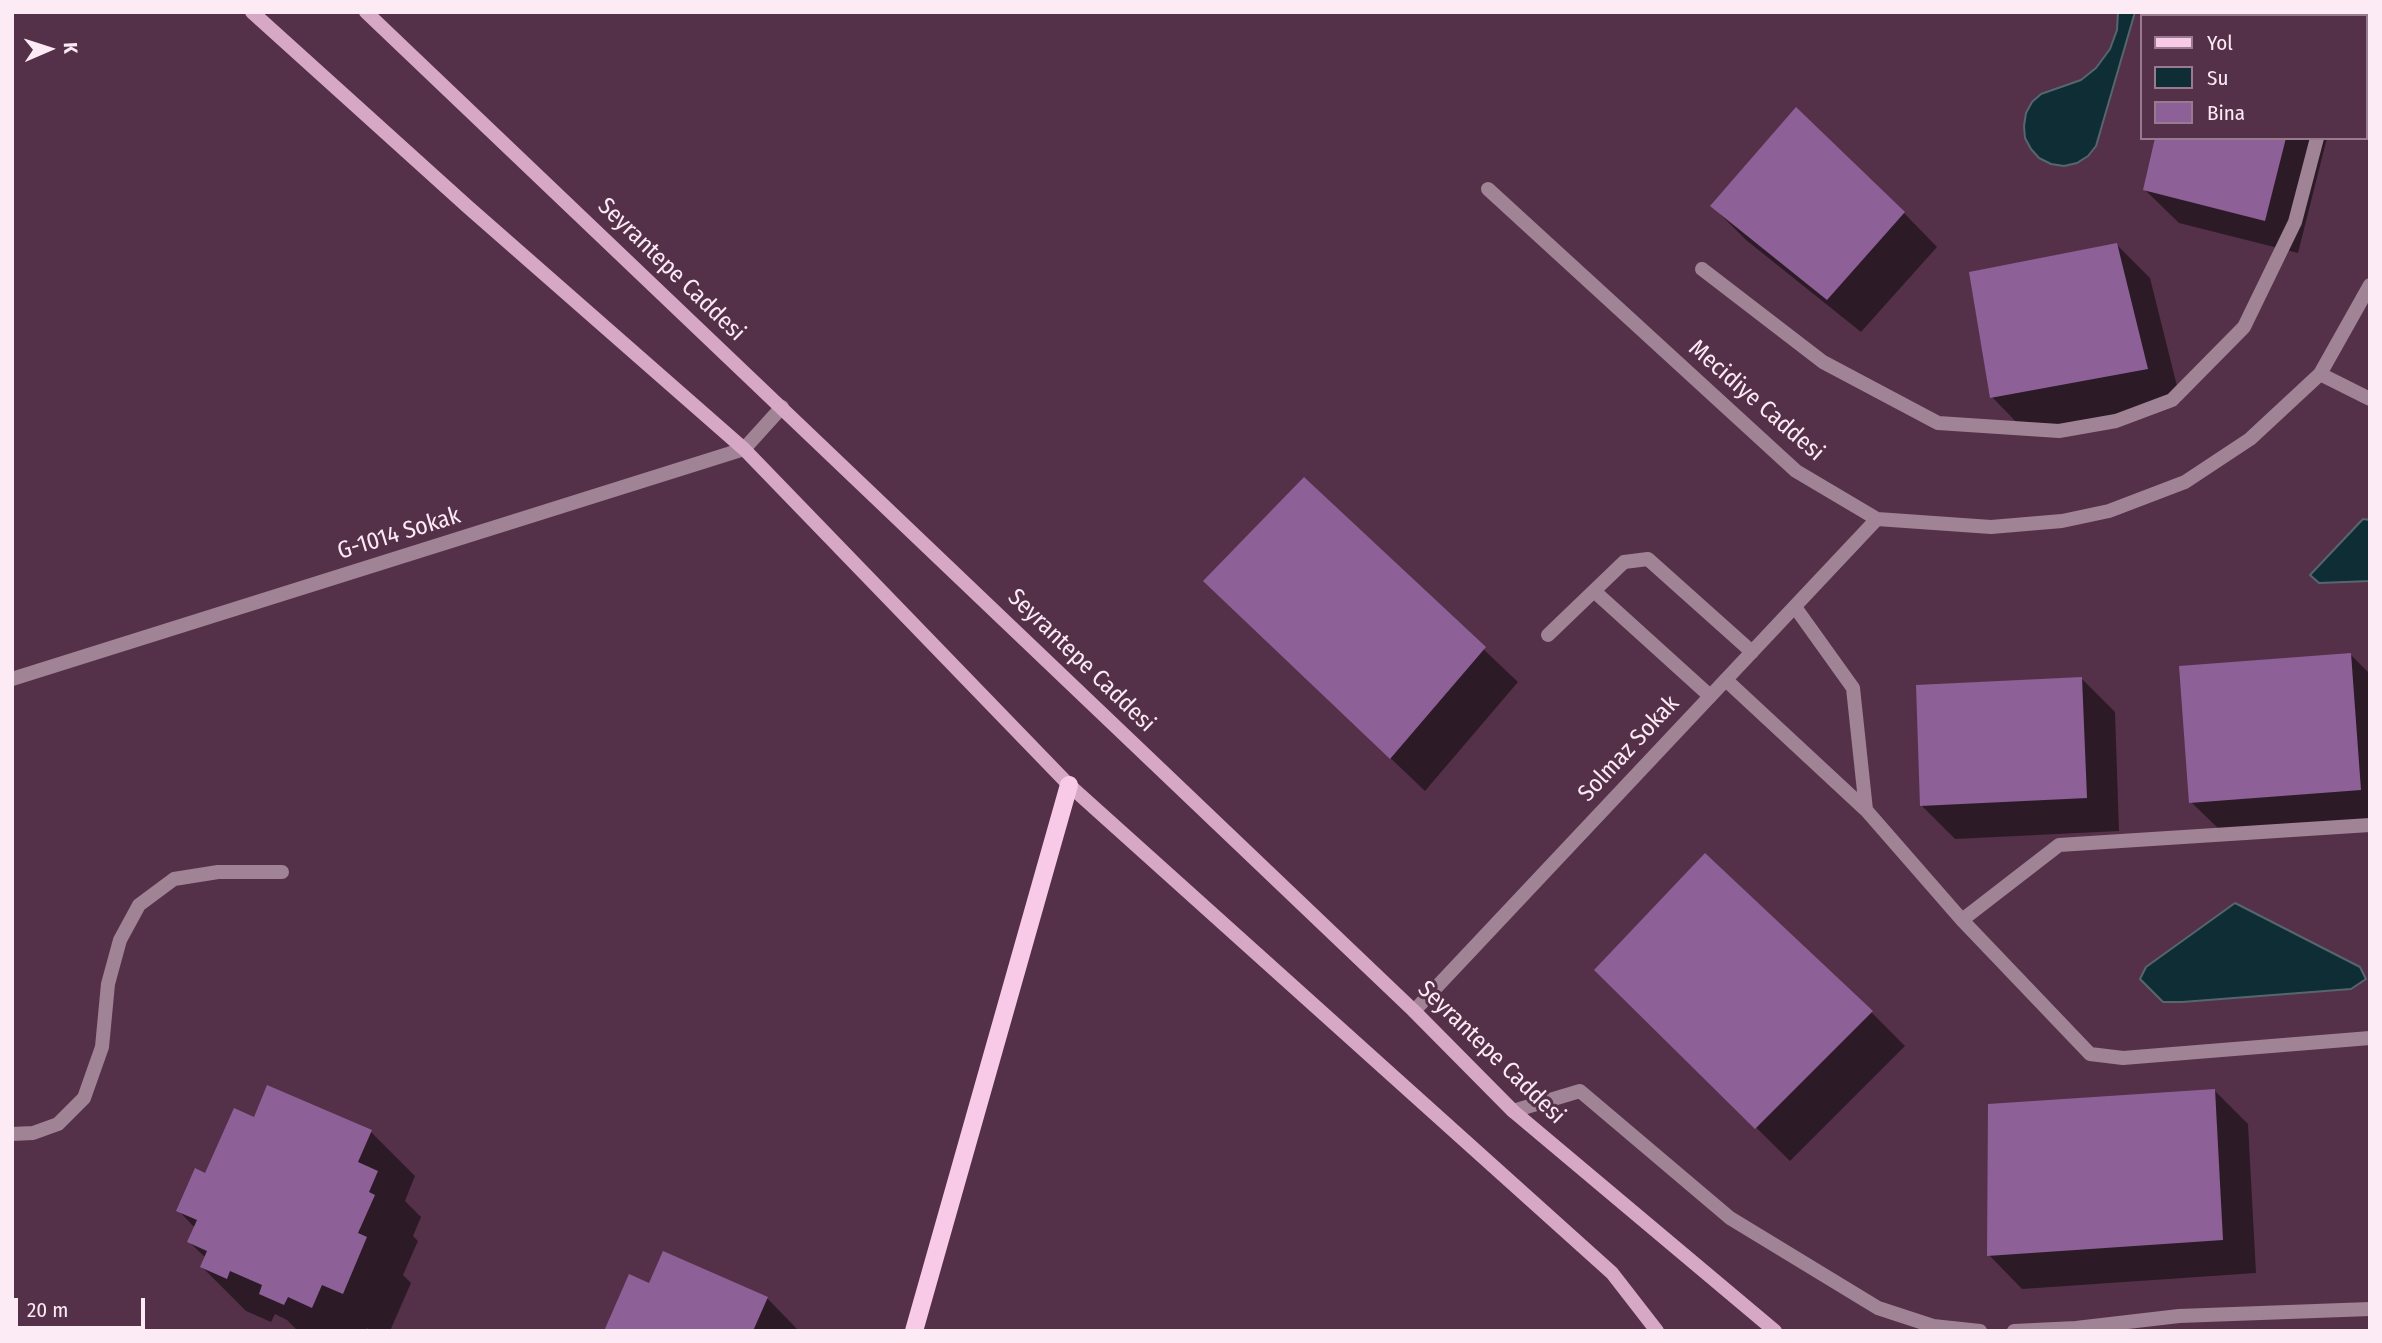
<!DOCTYPE html>
<html>
<head>
<meta charset="utf-8">
<style>
  body { margin:0 }
  #map { position:relative; width:2382px; height:1343px; overflow:hidden; background:#553149; font-family:"Fira Sans Condensed",sans-serif }
  canvas { display:block }
  .frame { position:absolute; inset:0; border:14px solid #fceaf5; pointer-events:none }
  .legend { position:absolute; left:2140px; top:14px; width:228px; height:126px; box-sizing:border-box; background:#553149; border:2px solid #987b8e; margin:0; padding:9px 12px; list-style:none; font-size:21px; color:#fceaf5 }
  .legend li { display:flex; align-items:center; gap:14px; height:35px }
  .legend b { width:35px; border:2px solid #987b8e }
  .north { position:absolute; left:14px; top:14px; width:70px; height:70px; -webkit-text-stroke:5px #553149; paint-order:stroke; rotate:87deg; font-size:19px; font-weight:700; line-height:28px; text-align:center; color:#fceaf5 }
  .north::after { content:''; display:block; margin:auto; width:24px; height:32px; background:#fceaf5; clip-path:polygon(50% 0,100% 100%,50% 72%,0 100%) }
  .scale { position:absolute; left:14px; top:1298px; width:131px; height:32px; box-sizing:border-box; border:4px solid #fceaf5; border-top:0; padding-left:9px; font-size:21px; line-height:24px; white-space:nowrap; color:#fceaf5; -webkit-text-stroke:5px #553149; paint-order:stroke }
</style>
</head>
<body>
<div id="map">
<canvas width="2382" height="1343"></canvas>
<div class="frame"></div>
<ul class="legend">
<li><b style="height:9px;background:#f9c9e8"></b>Yol</li>
<li><b style="height:19px;background:#0e2d35"></b>Su</li>
<li><b style="height:19px;background:#8d6098"></b>Bina</li>
</ul>
<div class="north">K</div>
<div class="scale">20 m</div>
</div>
<script>
const g = document.querySelector('canvas').getContext('2d');
g.lineJoin = 'round';
function fillPath(path, color) { g.fillStyle = color; g.fill(path, 'evenodd'); }
const poly = rows => new Path2D(rows.map(r => 'M' + r).join(''));
function trace(path, color, width, dash) { g.strokeStyle = color; g.lineWidth = width; g.lineCap = dash ? 'butt' : 'round'; g.setLineDash(dash || []); g.stroke(path); }
function write(font, color, halo, rows, align = 'center') {
  g.font = font + ' "Fira Sans Condensed",sans-serif'; g.lineWidth = 6; g.setLineDash([]); g.textBaseline = 'middle'; g.strokeStyle = halo; g.fillStyle = color; for (const [text, x, y, turn = 0] of rows) {
    g.save(); g.translate(x, y); g.rotate((+turn || 0) * Math.PI / 180); g.textAlign = isNaN(turn) ? turn : align; if (halo) g.strokeText(text, 0, 0); g.fillText(text, 0, 0); g.restore();
  }
}
const water = poly([
  [2118,12,2135,12,2096,146,2088,156,2077,163,2064,166,2051,164,2039,158,2031,149,2025,138,2024,126,2026,113,2032,102,2041,94,2081,80,2096,68,2110,49,2117,30,2118,12],
  [2363,519,2370,520,2370,581,2319,583,2310,575,2363,519],
  [2235,903,2360,967,2366,979,2351,989,2182,1002,2163,1002,2140,979,2146,967,2235,903]
]);
fillPath(water, '#0e2d35');
trace(water, '#55666f', 2);
fillPath(poly([
  [2157,138,2327,138,2298,253,2179,223,2145,190],
  [1712,206,1904,213,1937,247,1861,332,1746,240],
  [2117,245,2150,278,2181,402,2025,431,1992,397],
  [1304,479,1518,682,1425,791,1239,614],
  [2351,655,2370,674,2370,824,2225,835,2191,802],
  [2082,679,2115,712,2119,831,1955,839,1922,806],
  [1630,1003,1871,1012,1905,1046,1790,1161],
  [2215,1091,2248,1124,2256,1273,2022,1289,1989,1255],
  [255,1119,371,1132,415,1176,405,1201,421,1217,413,1236,418,1241,403,1275,411,1283,390,1331,372,1331,367,1328,366,1331,298,1331,287,1320,275,1314,271,1322,246,1311,202,1267,206,1258,189,1242,195,1228,178,1210],
  [650,1286,767,1298,799,1331,606,1331]
]), '#0007');
fillPath(poly([
  [1796,107,1905,212,1827,300,1710,206],
  [2155,138,2286,138,2265,221,2143,190],
  [2117,243,2148,369,1990,398,1969,272],
  [1304,477,1486,647,1390,759,1203,581],
  [2351,653,2361,790,2189,803,2179,666],
  [2082,677,2087,798,1920,806,1916,685],
  [1705,853,1873,1011,1755,1129,1594,970],
  [267,1085,372,1130,358,1162,378,1171,369,1192,375,1195,358,1233,367,1237,343,1294,322,1285,312,1308,288,1297,284,1305,259,1294,262,1285,230,1271,227,1279,200,1267,207,1251,187,1242,197,1220,176,1211,195,1168,205,1173,234,1108,254,1117],
  [2215,1089,2223,1240,1987,1256,1988,1104],
  [663,1251,768,1297,753,1331,604,1331,629,1274,649,1283]
]), '#8d6098');
trace(poly([
  [2349,16,2350,12],
  [1702,269,1823,362,1938,423,2059,431,2116,421,2172,400,2244,327,2295,222,2317,138],
  [1594,591,1710,696],
  [1795,607,1853,688,1866,810],
  [1548,635,1624,562,1648,559,1752,652],
  [1726,680,1866,810,1962,920,2090,1054,2123,1058,2370,1038],
  [1962,920,2059,845,2370,825],
  [1513,1111,1580,1091,1730,1218,1878,1308,1933,1326,1980,1331],
  [12,1134,33,1133,58,1124,84,1098,102,1047,108,984,120,940,139,905,174,879,218,872,282,872],
  [2014,1331,2076,1328,2179,1316,2370,1309]
]), '#a08395', 14);
trace(poly([
  [1488,189,1796,471,1877,519,1991,527,2062,521,2109,511,2185,482,2250,439,2320,374,2370,285],
  [2320,374,2370,399],
  [12,679,744,449,782,407],
  [1414,1011,1877,519]
]), '#a08395', 14);
trace(poly([
  [252,12,468,207,744,449,1069,785,1612,1273,1657,1331],
  [366,12,1414,1011,1513,1111,1775,1331]
]), '#d6a8c6', 14);
trace(poly([
  [914,1331,1069,785]
]), '#f9c9e8', 18);
write('24px', '#fceaf5', '#553149', [
  ["Seyrantepe Caddesi",671,270,44],
  ["Mecidiye Caddesi",1756,401,41],
  ["G-1014 Sokak",399,534,-17],
  ["Seyrantepe Caddesi",1081,661,44],
  ["Solmaz Sokak",1629,749,-47],
  ["Seyrantepe Caddesi",1491,1053,44]
]);
</script>
</body>
</html>
